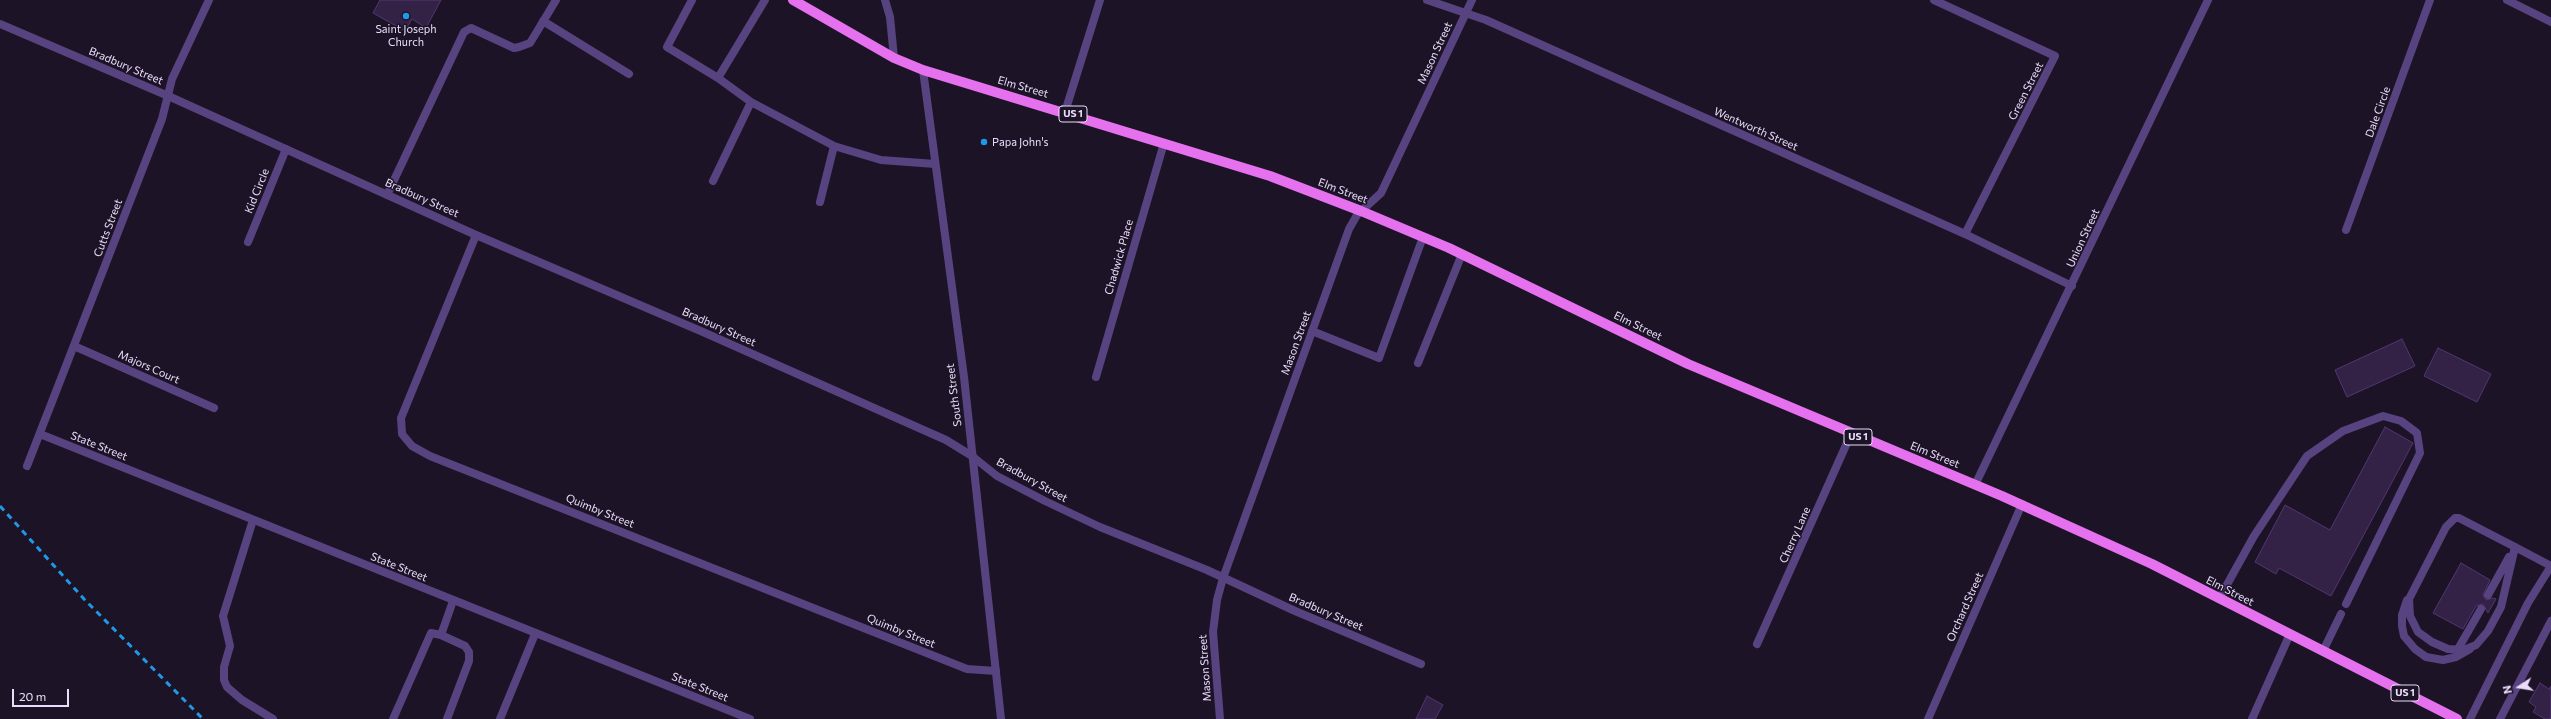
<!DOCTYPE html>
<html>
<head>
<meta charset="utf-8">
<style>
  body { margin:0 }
  #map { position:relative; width:2551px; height:719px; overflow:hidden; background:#1d1327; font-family:Commissioner,sans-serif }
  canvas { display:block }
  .north { position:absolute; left:2499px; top:667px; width:40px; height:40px; -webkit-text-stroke:3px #1d1327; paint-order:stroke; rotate:258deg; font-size:11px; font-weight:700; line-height:16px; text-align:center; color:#e9ddfb }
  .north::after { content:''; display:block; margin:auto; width:14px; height:18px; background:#e9ddfb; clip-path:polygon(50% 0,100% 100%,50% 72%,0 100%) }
  .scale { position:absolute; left:12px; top:689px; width:57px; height:18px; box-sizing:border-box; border:2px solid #e9ddfb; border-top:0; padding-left:5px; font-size:12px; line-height:14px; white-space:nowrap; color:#e9ddfb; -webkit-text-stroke:3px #1d1327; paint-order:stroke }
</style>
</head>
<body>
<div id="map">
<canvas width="2551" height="719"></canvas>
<div class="north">N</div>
<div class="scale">20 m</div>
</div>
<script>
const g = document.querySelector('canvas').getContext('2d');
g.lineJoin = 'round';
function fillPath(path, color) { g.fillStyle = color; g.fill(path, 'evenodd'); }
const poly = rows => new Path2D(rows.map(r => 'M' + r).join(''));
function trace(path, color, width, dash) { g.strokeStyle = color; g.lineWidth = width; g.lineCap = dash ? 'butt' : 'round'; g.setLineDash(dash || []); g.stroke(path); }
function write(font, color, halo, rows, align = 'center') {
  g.font = font + ' Commissioner,sans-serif'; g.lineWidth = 3; g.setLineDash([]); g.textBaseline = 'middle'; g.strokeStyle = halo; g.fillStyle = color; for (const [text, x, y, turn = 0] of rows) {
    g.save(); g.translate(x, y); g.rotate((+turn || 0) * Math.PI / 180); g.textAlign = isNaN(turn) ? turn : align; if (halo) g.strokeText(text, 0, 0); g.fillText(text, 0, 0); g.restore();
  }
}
const building = poly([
  [380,0,441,0,426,28,412,19,405,31,373,13,380,0],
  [2402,339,2415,366,2347,397,2335,370,2402,339],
  [2438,348,2491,374,2477,402,2424,376,2438,348],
  [2385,427,2413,443,2331,596,2279,568,2276,574,2255,562,2285,505,2330,530,2385,427],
  [2461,563,2490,580,2483,595,2486,600,2493,598,2496,599,2488,613,2483,604,2476,606,2463,629,2433,613,2461,563],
  [2540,683,2549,689,2551,686,2551,719,2545,719,2533,712,2536,707,2529,702,2540,683],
  [1427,696,1443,705,1435,719,1416,719,1427,696]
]);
fillPath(building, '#342146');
trace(building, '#523670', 1);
trace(poly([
  [692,0,667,47,718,78],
  [765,0,718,78,751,102,834,146,881,160,935,164],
  [543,21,629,74],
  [713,181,751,102],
  [387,195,464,32,471,28,514,48,519,47,530,43,541,25],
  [820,202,834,146],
  [248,242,286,149],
  [1312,331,1379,358,1423,237],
  [74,346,214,408],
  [1418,363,1462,254],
  [253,520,223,616,230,646,224,667,224,680,227,687,242,700,273,719],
  [2515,547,2501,607,2488,631,2476,645,2464,650,2448,649,2432,642,2418,632,2410,616,2409,599,2446,527,2455,518,2459,518,2515,547,2551,566],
  [2488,595,2509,557],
  [2219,599,2254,536,2307,456,2343,431,2383,416,2401,421,2417,433,2420,453,2346,604],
  [2407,600,2402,615,2402,626,2404,636,2415,649,2426,657,2443,660,2456,657,2470,649],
  [441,635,453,601],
  [2458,649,2481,609],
  [2323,651,2341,614],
  [393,719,431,633,441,635,465,646,469,652,469,661,447,719],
  [2470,719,2528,603,2551,566],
  [2500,719,2551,621]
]), '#584381', 8);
trace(poly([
  [1427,0,1486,20,1965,234,2072,286],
  [1934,0,2055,56,1965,234],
  [2507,0,2551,22],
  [0,24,166,95,476,235,703,332,946,440,972,456,997,476,1045,501,1100,527,1207,570,1295,611,1421,664],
  [541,25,556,0],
  [1065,112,1100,0],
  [2346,230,2430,0],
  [476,235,401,418,402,434,412,446,430,456,967,669,996,671],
  [1096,377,1164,143],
  [40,434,750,719],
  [27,466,162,119,172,79,209,0],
  [1975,485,2208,0],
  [1757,644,1851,434],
  [500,719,535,634],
  [1220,719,1213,632,1217,600,1223,578,1349,229,1357,215,1381,193,1472,0],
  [1928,719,2022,504],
  [2252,719,2290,634]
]), '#584381', 8);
trace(poly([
  [885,0,890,17,894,58],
  [923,70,964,377,1001,719]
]), '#584381', 8);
trace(poly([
  [793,0,894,58,923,70,1270,176,1361,211,1449,248,1688,364,2002,496,2152,564,2457,719]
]), '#e571ef', 10);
trace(poly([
  [0,506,84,599,203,719]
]), '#1f98e6', 3, [6, 5]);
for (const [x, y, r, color] of [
  [406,16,4,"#1f98e6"],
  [984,142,4,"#1f98e6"]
]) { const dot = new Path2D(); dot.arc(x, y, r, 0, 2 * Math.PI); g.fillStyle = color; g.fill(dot); trace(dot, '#1d1327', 1.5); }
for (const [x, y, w] of [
  [1073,114,28],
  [1858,437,28],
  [2405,693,28]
]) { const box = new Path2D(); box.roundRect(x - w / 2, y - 8, w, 16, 3); g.fillStyle = '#1d1327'; g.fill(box); trace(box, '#e9ddfb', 1); }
write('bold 10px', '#e9ddfb', null, [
  ["US 1",1073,114],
  ["US 1",1858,437],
  ["US 1",2405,693]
]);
write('11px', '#e9ddfb', '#1d1327', [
  ["Saint Joseph",406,29],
  ["Church",406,42],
  ["Papa John's",992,142,"left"]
]);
write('11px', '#e9ddfb', '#1d1327', [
  ["Mason Street",1435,53,-65],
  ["Bradbury Street",126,66,23],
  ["Elm Street",1023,87,16],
  ["Green Street",2026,91,-63],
  ["Dale Circle",2378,112,-70],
  ["Wentworth Street",1756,129,24],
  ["Kid Circle",257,191,-68],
  ["Elm Street",1343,191,21],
  ["Bradbury Street",422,198,24],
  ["Cutts Street",108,228,-69],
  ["Union Street",2083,238,-65],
  ["Chadwick Place",1119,257,-74],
  ["Elm Street",1638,326,26],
  ["Bradbury Street",719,327,24],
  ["Mason Street",1296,343,-70],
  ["Majors Court",149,367,24],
  ["South Street",954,395,-97],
  ["State Street",99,446,22],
  ["Elm Street",1935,455,22],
  ["Bradbury Street",1032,480,29],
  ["Quimby Street",600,511,22],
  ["Cherry Lane",1795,535,-66],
  ["State Street",399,567,22],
  ["Elm Street",2230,591,27],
  ["Orchard Street",1965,607,-66],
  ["Bradbury Street",1326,612,23],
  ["Quimby Street",901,631,22],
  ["Mason Street",1205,668,-94],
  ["State Street",700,687,22]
]);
</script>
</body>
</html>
